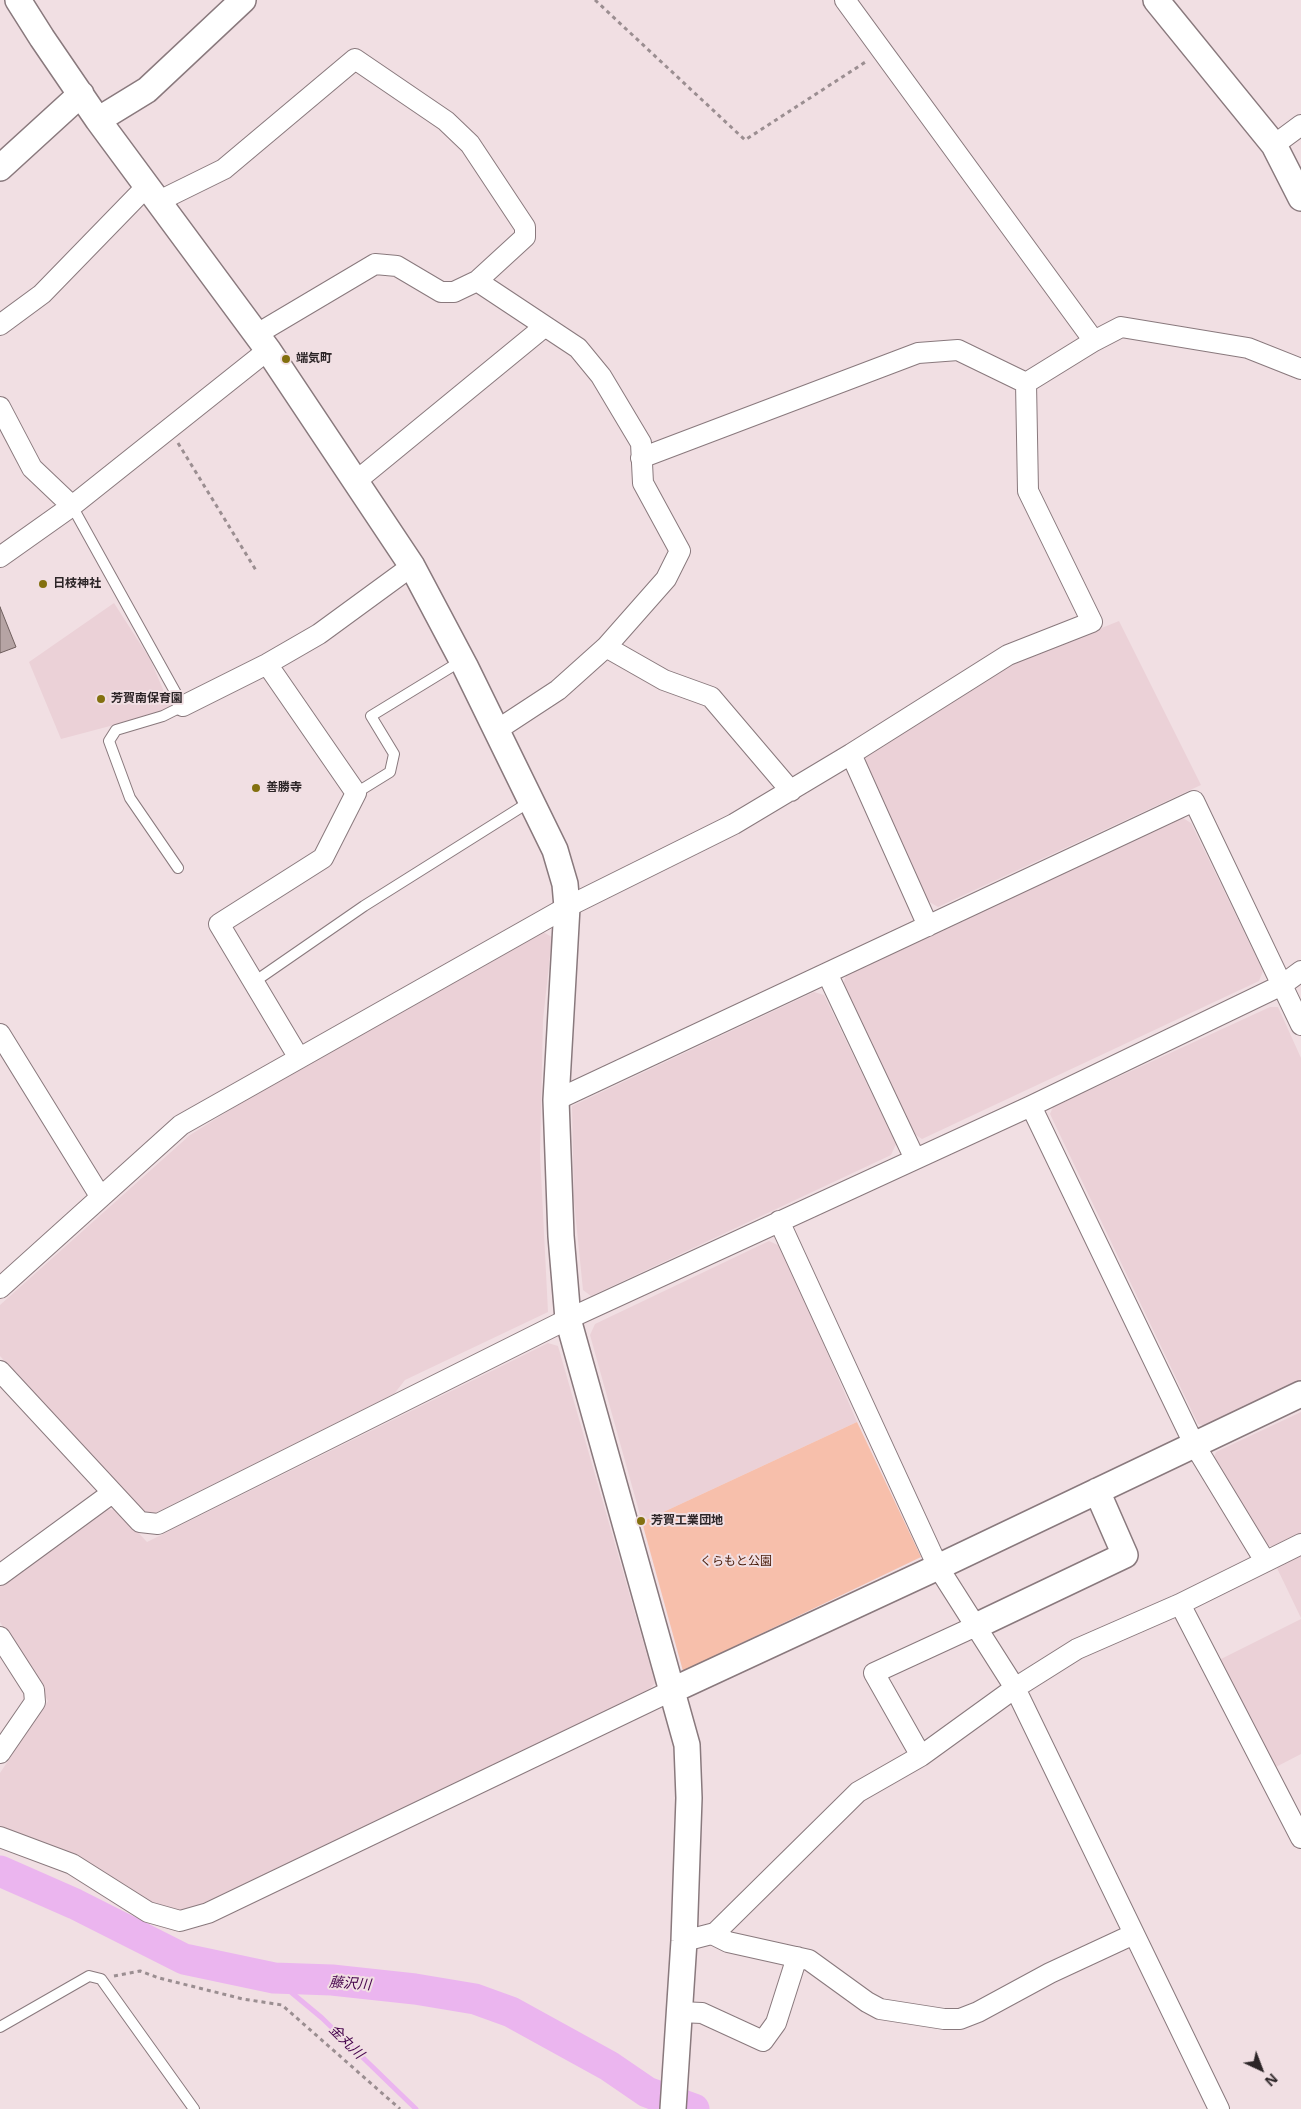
<!DOCTYPE html>
<html>
<head>
<meta charset="utf-8">
<style>
  body { margin:0 }
  #map { position:relative; width:1301px; height:2109px; overflow:hidden; background:#f1dfe3; font-family:"Open Sans",sans-serif }
  canvas { display:block }
  .north { position:absolute; left:1236px; top:2044px; width:50px; height:50px; -webkit-text-stroke:4px #f1dfe3; paint-order:stroke; rotate:137deg; font-size:14px; font-weight:700; line-height:20px; text-align:center; color:#2c2527 }
  .north::after { content:''; display:block; margin:auto; width:18px; height:22px; background:#2c2527; clip-path:polygon(50% 0,100% 100%,50% 72%,0 100%) }
</style>
</head>
<body>
<div id="map">
<canvas width="1301" height="2109"></canvas>
<div class="north">N</div>
</div>
<script>
const g = document.querySelector('canvas').getContext('2d');
g.lineJoin = 'round';
function fillPath(path, color) { g.fillStyle = color; g.fill(path, 'evenodd'); }
const poly = rows => new Path2D(rows.map(r => 'M' + r).join(''));
function trace(path, color, width, dash) { g.strokeStyle = color; g.lineWidth = width; g.lineCap = dash ? 'butt' : 'round'; g.setLineDash(dash || []); g.stroke(path); }
function write(font, color, halo, rows, align = 'center') {
  g.font = font + ' "Open Sans","Noto Sans JP",sans-serif'; g.lineWidth = 4; g.setLineDash([]); g.textBaseline = 'middle'; g.strokeStyle = halo; g.fillStyle = color; for (const [text, x, y, turn = 0] of rows) {
    g.save(); g.translate(x, y); g.rotate((+turn || 0) * Math.PI / 180); g.textAlign = isNaN(turn) ? turn : align; if (halo) g.strokeText(text, 0, 0); g.fillText(text, 0, 0); g.restore();
  }
}
fillPath(poly([
  [114,603,150,659,171,708,163,712,61,739,29,662],
  [1119,621,1201,785,938,907,926,900,862,765,867,752,1013,664],
  [1183,818,1191,823,1263,971,1259,981,922,1139,913,1133,843,984,847,973],
  [543,932,552,937,543,1020,540,1154,548,1312,405,1380,394,1394,153,1514,142,1511,0,1356,0,1305,190,1135,262,1090],
  [814,992,824,995,896,1144,891,1155,591,1296,583,1290,574,1201,572,1106],
  [1270,1007,1278,1007,1301,1058,1301,1381,1206,1426,1198,1424,1050,1114,1053,1107],
  [769,1241,782,1247,857,1422,642,1522,590,1335,595,1324],
  [548,1343,558,1346,655,1683,647,1692,193,1908,183,1911,146,1903,0,1830,0,1773,48,1701,0,1622,0,1586,105,1509,117,1510,147,1542],
  [1301,1412,1301,1537,1277,1548,1267,1545,1213,1460,1216,1452],
  [1301,1553,1301,1618,1276,1566],
  [1301,1619,1301,1754,1272,1769,1219,1660]
]), '#ebd1d7');
fillPath(poly([
  [857,1422,921,1557,683,1671,642,1522]
]), '#f7bfab');
trace(poly([
  [274,1978,322,2018,416,2109]
]), '#ebb5ef', 5);
trace(poly([
  [0,1871,75,1904,184,1959,274,1978,332,1980,415,1989,475,1999,511,2012,609,2066,647,2092,694,2109]
]), '#ebb5ef', 31);
const building = poly([
  [0,607,16,647,0,653,0,607]
]);
fillPath(building, '#b6a4a4');
trace(building, '#6e5e5d', 1);
const service = poly([
  [72,506,183,706,163,716,116,730,109,741,130,798,178,868],
  [356,793,390,772,394,754,371,716,461,661],
  [254,982,364,906,531,801],
  [0,2027,89,1976,101,1979,194,2109]
]);
const minor = poly([
  [845,0,1094,341,1026,383],
  [1274,145,1301,125],
  [159,201,224,169,355,59,446,121,470,144,525,227,525,237,477,281,578,348,601,376,641,443,643,483,680,551,666,579,606,647,664,680,711,697,791,791],
  [0,325,42,294,148,185],
  [257,334,375,264,397,266,441,292,454,292,477,281],
  [1094,341,1121,327,1248,348,1301,369],
  [0,407,32,468,72,506],
  [641,458,918,353,958,350,1026,383],
  [355,482,544,327],
  [0,557,72,506,268,350],
  [267,664,356,793,323,858,219,924,299,1058],
  [183,706,267,664,319,634,412,566],
  [497,730,558,690,606,647],
  [851,754,928,926],
  [827,973,915,1159],
  [0,1034,100,1196],
  [556,1100,1194,801,1301,1025],
  [1031,1106,1194,1444,1265,1561],
  [779,1221,938,1567,1015,1688,1219,2109],
  [0,1288,181,1125,567,907,734,824,851,754,1008,655,1092,622,1028,491,1026,383],
  [0,1371,140,1522,158,1524,568,1319,1031,1106,1282,985,1301,971],
  [0,1575,112,1493],
  [1180,1604,1301,1838],
  [0,1637,34,1690,35,1702,0,1753],
  [921,1756,874,1673,976,1626],
  [0,1837,72,1864,148,1912,180,1921,208,1913,673,1690],
  [712,1934,728,1942,809,1960,867,2002,880,2009,944,2019,960,2019,978,2012,1050,1973,1134,1934],
  [684,1941,715,1933,858,1792,921,1756,1015,1688,1077,1649,1180,1604,1301,1544],
  [680,2012,702,2013,763,2041,776,2023,797,1957]
]);
const tertiary = poly([
  [18,0,42,38,98,120,268,350,412,566,465,666,555,850,565,884,567,907,556,1100,561,1236,568,1319,687,1745,689,1798,684,1941,673,2109],
  [1156,0,1274,145,1301,198],
  [98,120,147,90,243,0],
  [0,168,81,94],
  [976,1626,1125,1555,1097,1491],
  [673,1690,938,1567,1301,1394]
]);
trace(service, '#89797d', 12);
trace(minor, '#89797d', 22);
trace(tertiary, '#89797d', 28);
trace(poly([
  [595,0,745,140,867,61],
  [178,443,257,572],
  [114,1976,140,1971,159,1978,243,1999,282,2005,400,2109]
]), '#9b8e91', 3, [4, 4]);
trace(service, '#fff', 10);
trace(minor, '#fff', 20);
trace(tertiary, '#fff', 25);
for (const [x, y, r, color] of [
  [286,359,5,"#83700f"],
  [43,584,5,"#83700f"],
  [101,699,5,"#83700f"],
  [256,788,5,"#83700f"],
  [641,1521,5,"#83700f"]
]) { const dot = new Path2D(); dot.arc(x, y, r, 0, 2 * Math.PI); g.fillStyle = color; g.fill(dot); trace(dot, '#f1dfe3', 2); }
write('bold 12px', '#2c2527', '#f1dfe3', [
  ["端気町",296,359],
  ["日枝神社",53,584],
  ["芳賀南保育園",111,699],
  ["善勝寺",266,788],
  ["芳賀工業団地",651,1521]
], 'left');
write('12px', '#481a08', '#f1dfe3', [
  ["くらもと公園",736,1562]
]);
write('italic 14px', '#46044c', '#f1dfe3', [
  ["藤沢川",350,1984,4],
  ["金丸川",346,2042,44]
]);
</script>
</body>
</html>
